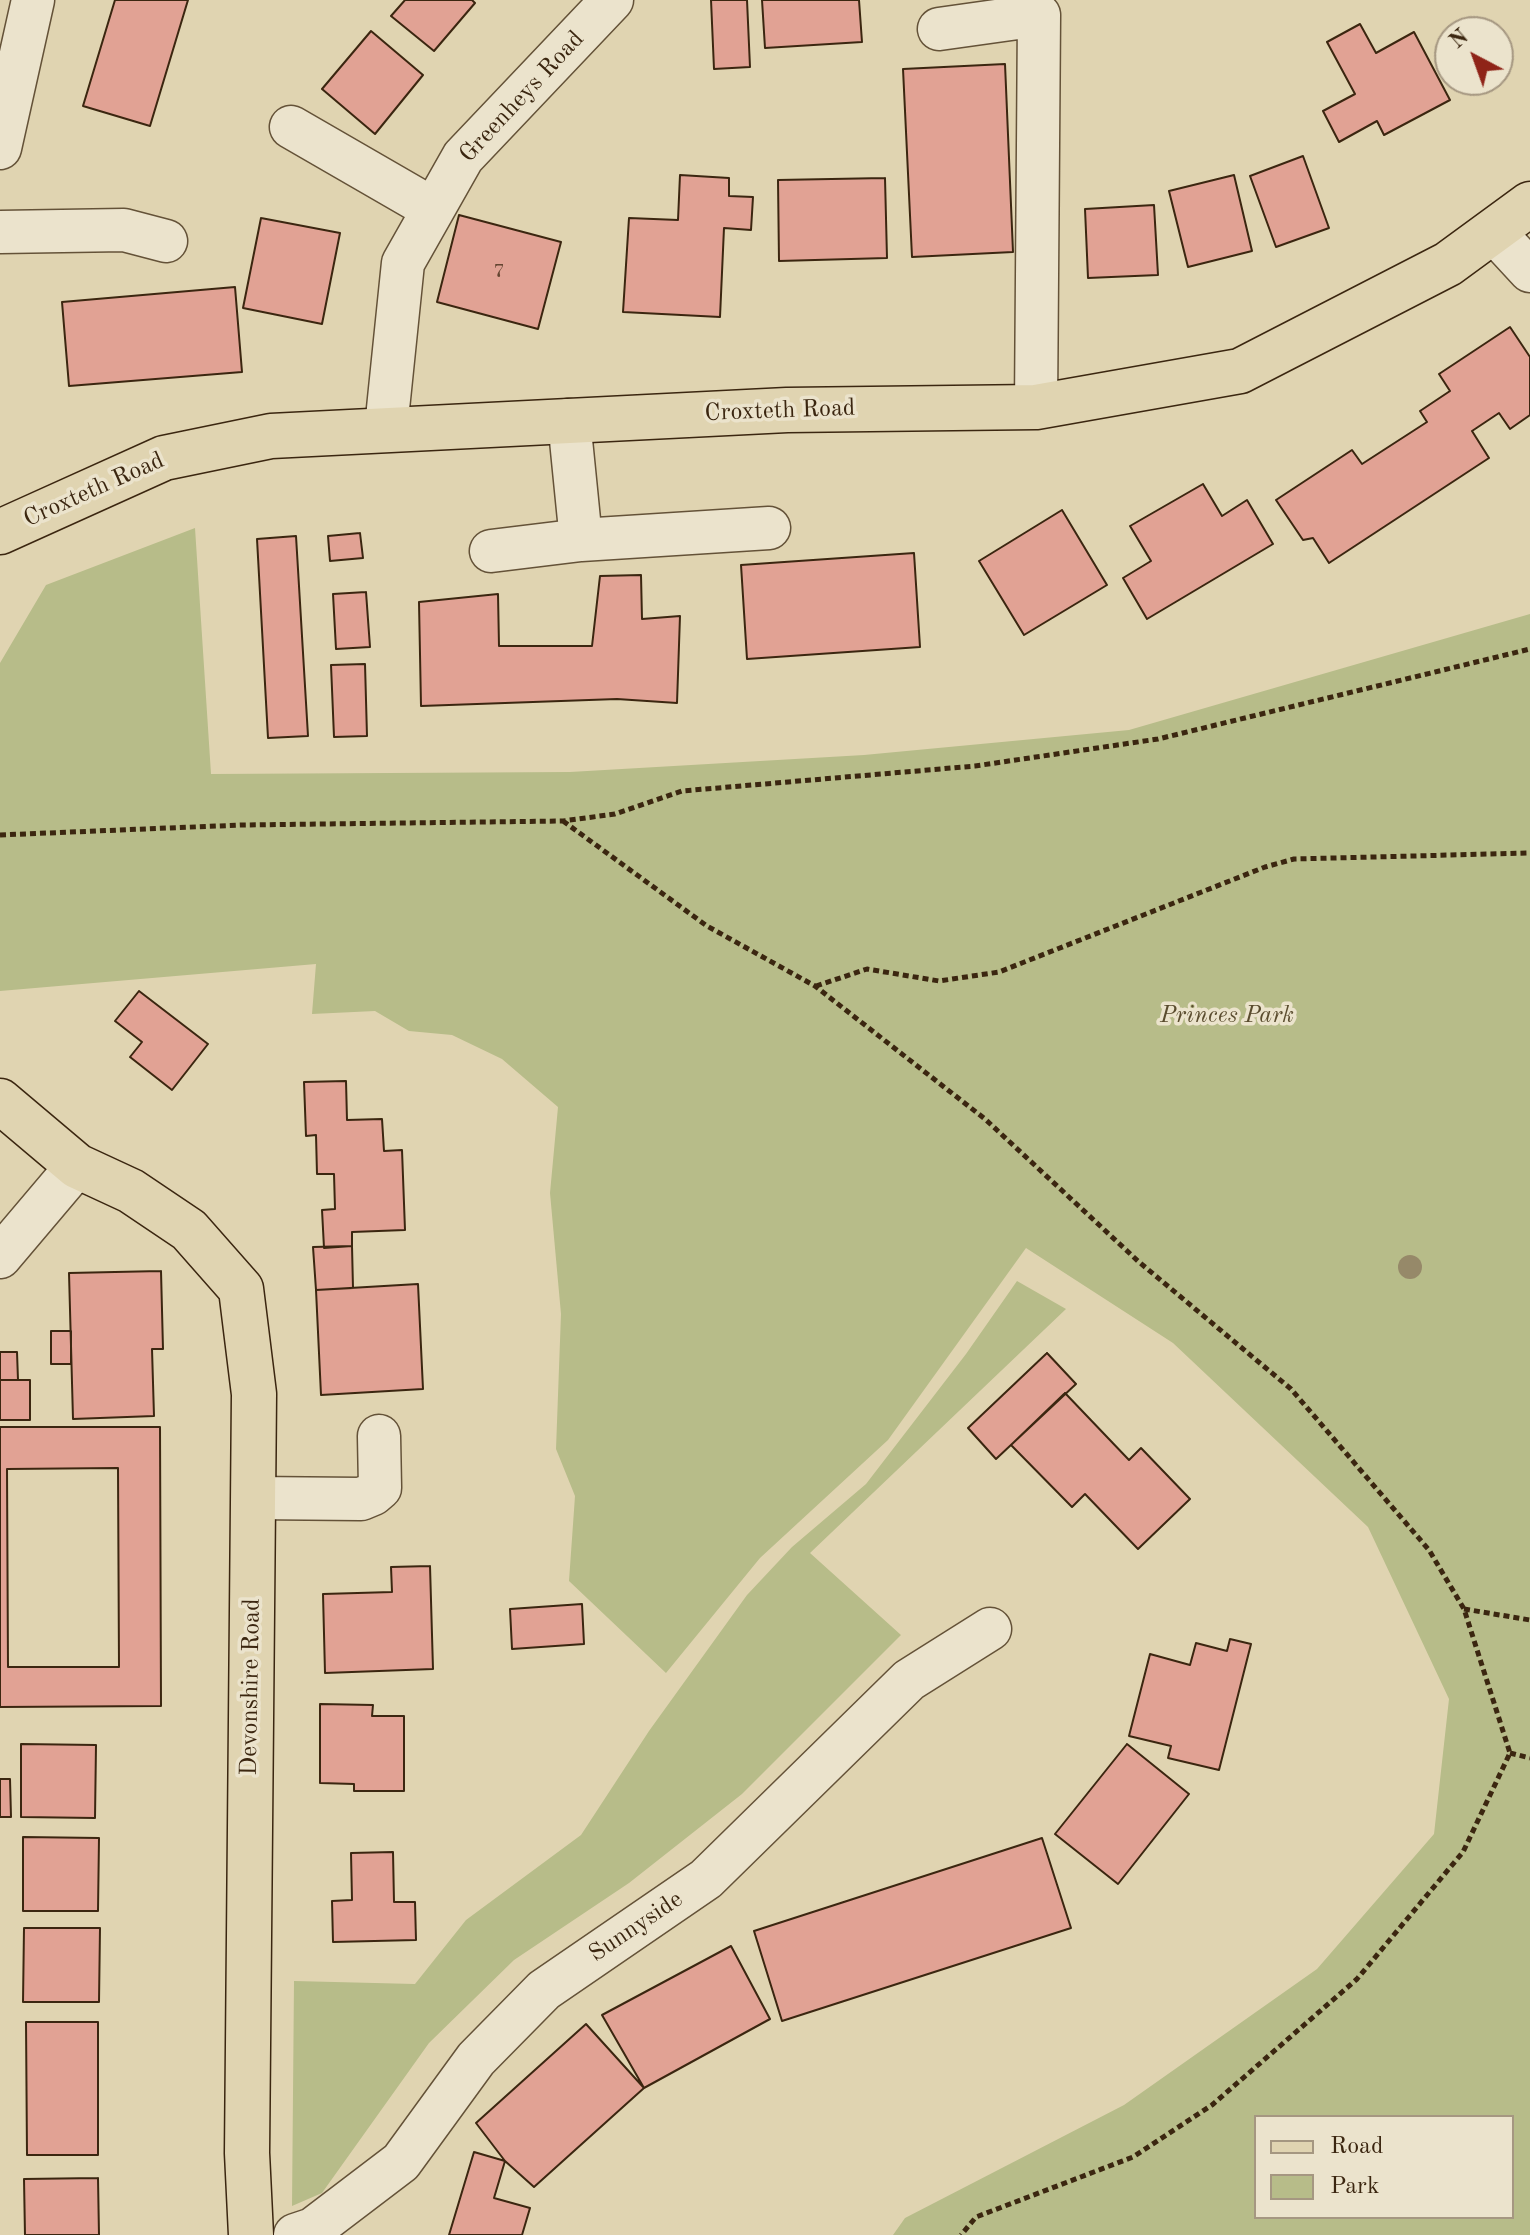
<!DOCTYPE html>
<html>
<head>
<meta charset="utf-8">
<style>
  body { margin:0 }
  #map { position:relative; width:1530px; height:2235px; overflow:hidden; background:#e0d4b1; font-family:"Old Standard TT",serif }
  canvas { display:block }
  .legend { position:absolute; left:1254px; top:2115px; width:260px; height:104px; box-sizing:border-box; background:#ebe3cc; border:2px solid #a59781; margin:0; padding:10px 14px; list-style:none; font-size:24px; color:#3b2610 }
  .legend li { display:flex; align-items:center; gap:16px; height:40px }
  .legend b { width:40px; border:2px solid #a59781 }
  .north { position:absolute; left:1434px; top:16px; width:80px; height:80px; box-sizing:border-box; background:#ebe3cc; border:2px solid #a59781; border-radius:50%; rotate:319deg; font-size:22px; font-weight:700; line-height:32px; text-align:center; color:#3b2610 }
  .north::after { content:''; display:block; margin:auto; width:28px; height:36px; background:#8f2418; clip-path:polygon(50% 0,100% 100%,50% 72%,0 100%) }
</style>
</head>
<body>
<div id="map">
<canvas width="1530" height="2235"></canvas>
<ul class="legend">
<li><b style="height:10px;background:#e0d4b1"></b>Road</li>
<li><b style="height:22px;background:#b7bc89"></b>Park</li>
</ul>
<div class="north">N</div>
</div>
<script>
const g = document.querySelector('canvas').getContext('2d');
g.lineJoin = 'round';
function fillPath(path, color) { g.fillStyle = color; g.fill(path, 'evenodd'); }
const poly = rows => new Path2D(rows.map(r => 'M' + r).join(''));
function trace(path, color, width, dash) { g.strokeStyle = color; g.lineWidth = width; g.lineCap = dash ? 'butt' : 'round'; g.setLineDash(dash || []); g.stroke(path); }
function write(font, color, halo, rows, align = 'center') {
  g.font = font + ' "Old Standard TT",serif'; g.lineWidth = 7; g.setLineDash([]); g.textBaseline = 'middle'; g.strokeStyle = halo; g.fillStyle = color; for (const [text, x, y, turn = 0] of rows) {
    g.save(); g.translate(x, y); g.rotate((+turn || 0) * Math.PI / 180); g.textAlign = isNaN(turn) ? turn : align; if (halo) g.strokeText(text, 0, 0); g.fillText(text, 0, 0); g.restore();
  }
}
fillPath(poly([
  [195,528,211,774,570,772,864,755,1129,730,1530,614,1530,2235,893,2235,905,2218,1124,2105,1317,1969,1434,1834,1449,1699,1368,1527,1173,1343,1026,1248,888,1440,760,1558,666,1673,569,1581,575,1496,556,1449,561,1314,550,1193,558,1107,502,1059,452,1035,409,1031,375,1011,312,1014,316,964,0,991,0,663,46,585],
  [1256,2117,1512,2117,1512,2217,1256,2217],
  [1017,1281,1066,1309,810,1553,901,1635,742,1794,629,1883,514,1960,429,2043,322,2193,292,2206,294,1981,415,1984,466,1920,581,1835,649,1731,747,1595,792,1547,866,1484,966,1354]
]), '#b7bc89');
const building = poly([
  [115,0,188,0,150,126,83,106,115,0],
  [405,0,472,0,475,3,434,51,391,16,405,0],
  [711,0,747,0,750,67,714,69,711,0],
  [762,0,859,0,862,42,765,48,762,0],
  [1360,24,1376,53,1414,32,1450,100,1384,135,1377,121,1339,142,1323,111,1355,94,1327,42,1360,24],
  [371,31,423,75,375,134,322,89,371,31],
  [1005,64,1013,252,912,257,903,69,1005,64],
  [1303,156,1329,228,1276,247,1250,176,1303,156],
  [680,175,729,178,729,196,753,197,751,230,724,228,720,317,623,312,629,218,678,220,680,175],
  [1234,175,1252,251,1188,267,1169,191,1234,175],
  [885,178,887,258,779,261,778,180,885,178],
  [1154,205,1158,275,1088,278,1085,209,1154,205],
  [459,215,561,242,538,329,437,302,459,215],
  [261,218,340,233,322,324,243,308,261,218],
  [235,287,242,372,69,386,62,302,235,287],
  [1510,327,1530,357,1530,415,1510,429,1499,413,1472,431,1489,458,1329,563,1313,538,1303,540,1276,500,1352,450,1362,464,1427,422,1420,411,1450,391,1439,374,1510,327],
  [1203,484,1222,516,1247,500,1273,544,1147,619,1123,578,1151,561,1130,526,1203,484],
  [1062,510,1107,585,1024,635,979,561,1062,510],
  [360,533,363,558,330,561,328,536,360,533],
  [296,536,308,736,268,738,257,539,296,536],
  [914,553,920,647,747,659,741,565,914,553],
  [641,575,642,619,680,616,677,703,617,699,421,706,419,602,498,594,499,646,592,646,600,576,641,575],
  [366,592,370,647,336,649,333,594,366,592],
  [365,664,367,736,334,737,331,665,365,664],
  [139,991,208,1044,172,1090,130,1057,142,1042,115,1021,139,991],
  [346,1081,347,1120,382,1119,384,1151,402,1150,405,1230,352,1232,352,1246,324,1248,322,1210,335,1209,334,1174,317,1174,316,1135,306,1136,304,1082,346,1081],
  [352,1246,353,1288,316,1290,313,1247,352,1246],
  [161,1271,163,1349,152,1349,154,1416,73,1419,69,1273,161,1271],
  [418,1284,423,1389,321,1395,316,1290,418,1284],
  [51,1331,71,1331,71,1364,51,1364,51,1331],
  [0,1352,17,1352,18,1380,0,1380,0,1352],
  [1047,1353,1076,1384,996,1459,968,1428,1047,1353],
  [0,1380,30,1380,30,1420,0,1420,0,1380],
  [1065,1393,1129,1460,1141,1448,1190,1499,1138,1549,1085,1494,1072,1507,1011,1445,1065,1393],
  [0,1427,160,1427,161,1706,0,1707,0,1427],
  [118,1468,119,1667,8,1667,7,1469,118,1468],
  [430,1566,433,1669,325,1673,323,1594,392,1592,391,1567,430,1566],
  [582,1604,584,1644,512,1649,510,1609,582,1604],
  [1230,1639,1251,1644,1219,1770,1168,1758,1171,1746,1129,1736,1150,1654,1190,1665,1196,1643,1227,1651,1230,1639],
  [320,1704,373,1705,372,1716,404,1716,404,1791,354,1791,354,1784,320,1783,320,1704],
  [21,1744,96,1745,95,1818,21,1817,21,1744],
  [1127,1744,1189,1794,1118,1884,1055,1834,1127,1744],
  [0,1779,10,1779,11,1817,0,1817,0,1779],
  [23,1837,99,1838,98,1911,23,1911,23,1837],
  [1042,1838,1071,1928,782,2021,754,1931,1042,1838],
  [393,1852,394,1902,415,1902,416,1940,333,1942,332,1901,352,1900,351,1853,393,1852],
  [24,1928,100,1928,99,2002,23,2002,24,1928],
  [731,1946,770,2019,644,2088,602,2015,731,1946],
  [26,2022,98,2022,98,2155,27,2155,26,2022],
  [586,2024,644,2088,534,2187,505,2161,476,2123,586,2024],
  [474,2152,505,2161,494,2198,530,2208,522,2235,449,2235,474,2152],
  [98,2178,99,2235,25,2235,24,2179,98,2178]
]);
fillPath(building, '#e1a294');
trace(building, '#3b2610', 2);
const minor = poly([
  [939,29,1039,15,1036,407],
  [291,127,433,209],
  [0,148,33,0],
  [1493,231,1530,271],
  [0,232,124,230,166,241],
  [569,420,581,540,769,528],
  [386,428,403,263,463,157,612,0],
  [491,551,581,540],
  [0,1257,77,1166],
  [253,1498,361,1499,373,1494,380,1488,379,1436],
  [295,2235,313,2229,401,2162,476,2059,544,1990,706,1879,909,1680,990,1629]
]);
const major = poly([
  [0,532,164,458,271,436,787,410,1036,407,1240,371,1448,264,1530,204],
  [0,1101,77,1166,131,1191,189,1230,241,1289,254,1394,247,2153,251,2235]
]);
trace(minor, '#645238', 45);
trace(major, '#3b2610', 47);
trace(poly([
  [563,821,707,926,815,986,985,1119,1139,1262,1291,1389,1429,1550,1464,1609,1510,1753,1463,1852,1357,1979,1212,2105,1133,2157,976,2217,961,2235],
  [0,835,241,825,563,821,615,814,682,791,975,766,1158,739,1530,649],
  [816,986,867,969,939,981,999,972,1265,867,1294,859,1530,853],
  [1464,1609,1530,1620],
  [1510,1753,1530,1758]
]), '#3b2610', 5, [6, 4]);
trace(minor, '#ebe3cc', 42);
trace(major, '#e0d4b1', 44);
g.fillStyle = '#968969';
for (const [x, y] of [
  [1410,1267]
]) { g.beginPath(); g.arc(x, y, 12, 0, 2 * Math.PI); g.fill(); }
write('20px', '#644531', null, [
  ["7",499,272]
]);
write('24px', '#3b2610', '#ebe3cc', [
  ["Greenheys Road",522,97,-47],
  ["Croxteth Road",780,411,-2],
  ["Croxteth Road",94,490,-24],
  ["Devonshire Road",251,1687,-89],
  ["Sunnyside",636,1927,-34]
]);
write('italic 24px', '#5a4c2e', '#ebe3cc', [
  ["Princes Park",1227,1016]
]);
</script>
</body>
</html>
